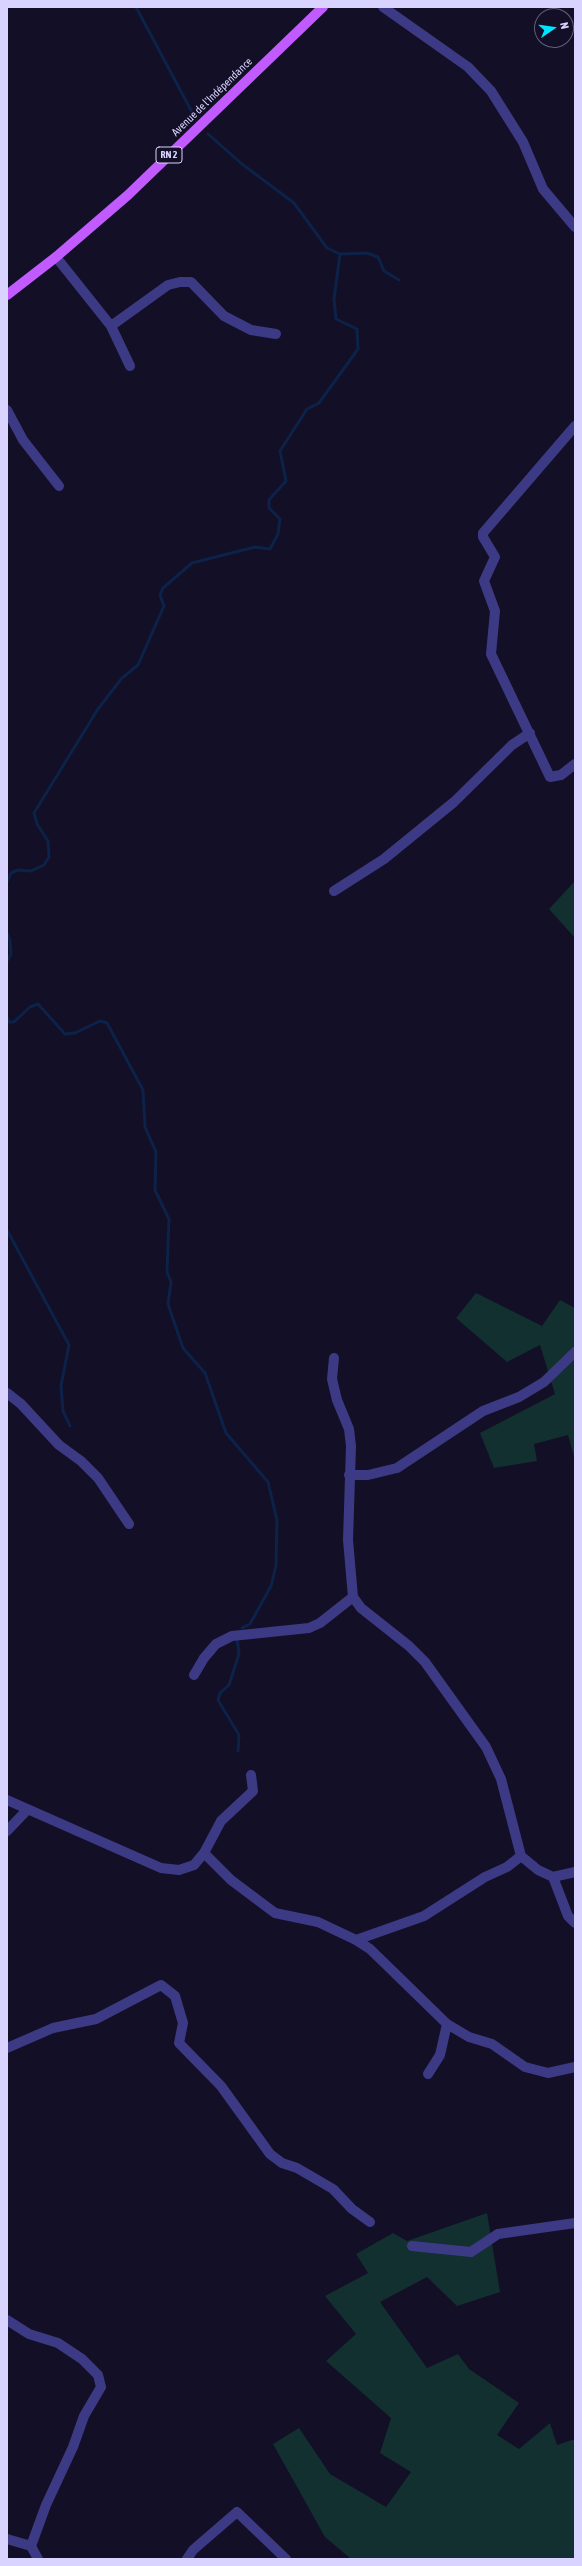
<!DOCTYPE html>
<html>
<head>
<meta charset="utf-8">
<style>
  body { margin:0 }
  #map { position:relative; width:582px; height:2566px; overflow:hidden; background:#130f26; font-family:"Asap Condensed",sans-serif }
  canvas { display:block }
  .frame { position:absolute; inset:0; border:8px solid #d9d4ff; pointer-events:none }
  .north { position:absolute; left:534px; top:8px; width:40px; height:40px; box-sizing:border-box; background:#130f26; border:1px solid #625e7d; border-radius:50%; rotate:77deg; font-size:11px; font-weight:700; line-height:16px; text-align:center; color:#d9d4ff }
  .north::after { content:''; display:block; margin:auto; width:14px; height:18px; background:#00e5ff; clip-path:polygon(50% 0,100% 100%,50% 72%,0 100%) }
</style>
</head>
<body>
<div id="map">
<canvas width="582" height="2566"></canvas>
<div class="frame"></div>
<div class="north">N</div>
</div>
<script>
const g = document.querySelector('canvas').getContext('2d');
g.lineJoin = 'round';
function fillPath(path, color) { g.fillStyle = color; g.fill(path, 'evenodd'); }
const poly = rows => new Path2D(rows.map(r => 'M' + r).join(''));
function trace(path, color, width, dash) { g.strokeStyle = color; g.lineWidth = width; g.lineCap = dash ? 'butt' : 'round'; g.setLineDash(dash || []); g.stroke(path); }
function write(font, color, halo, rows, align = 'center') {
  g.font = font + ' "Asap Condensed",sans-serif'; g.lineWidth = 3; g.setLineDash([]); g.textBaseline = 'middle'; g.strokeStyle = halo; g.fillStyle = color; for (const [text, x, y, turn = 0] of rows) {
    g.save(); g.translate(x, y); g.rotate((+turn || 0) * Math.PI / 180); g.textAlign = isNaN(turn) ? turn : align; if (halo) g.strokeText(text, 0, 0); g.fillText(text, 0, 0); g.restore();
  }
}
fillPath(poly([
  [575,881,575,938,549,909],
  [476,1293,542,1326,560,1300,575,1308,575,1460,568,1435,534,1444,537,1461,494,1468,480,1433,555,1394,540,1345,507,1362,456,1318],
  [487,2213,500,2292,457,2306,427,2277,380,2302,427,2368,458,2354,469,2369,519,2403,497,2435,519,2449,550,2423,557,2445,575,2439,575,2559,351,2559,325,2537,273,2444,299,2428,330,2474,386,2507,411,2472,380,2453,391,2418,326,2361,356,2334,325,2296,368,2273,356,2254,393,2233,407,2241]
]), '#12302f');
trace(poly([
  [136,7,193,114],
  [208,134,242,164,294,203,327,248,340,254,367,253,378,257,384,271,399,280],
  [7,882,11,873,18,870,31,871,44,865,49,857,48,841,37,824,34,813,98,709,122,678,138,665,164,606,160,595,163,588,192,563,255,547,270,549,278,534,280,519,269,508,269,500,286,481,280,451,307,409,319,403,358,349,357,329,336,319,334,299,340,254],
  [7,933,10,940,11,954,7,961],
  [7,1017,9,1022,14,1022,30,1007,38,1004,65,1034,75,1033,100,1021,107,1023,143,1090,145,1127,156,1152,155,1190,169,1219,167,1272,171,1282,168,1304,183,1348,205,1373,226,1433,268,1482,277,1520,276,1566,271,1586,250,1624,242,1628],
  [7,1230,69,1345,61,1386,63,1411,70,1426],
  [237,1638,239,1654,229,1685,220,1693,218,1700,239,1735,238,1751]
]), '#0c2248', 3);
trace(poly([
  [383,7,468,67,491,91,523,142,543,189,575,227],
  [56,257,111,326,130,366],
  [111,326,168,285,180,282,191,282,224,316,251,330,276,334],
  [7,410,23,440,59,486],
  [575,426,483,533,483,537,495,557,484,581,495,611,491,654,550,777,561,775,575,764],
  [334,891,384,859,454,802,512,745,530,733],
  [334,1358,332,1379,337,1400,349,1429,351,1446,348,1540,353,1597,361,1608,409,1646,425,1662,486,1747,501,1779,521,1856,538,1870,553,1877,575,1872],
  [7,1393,21,1404,59,1445,81,1461,98,1478,129,1524],
  [349,1475,368,1475,397,1468,483,1411,519,1397,544,1382,575,1352],
  [194,1675,204,1658,216,1644,232,1636,309,1628,320,1623,353,1597],
  [7,1800,161,1868,179,1870,194,1865,204,1853,231,1880,275,1913,318,1922,356,1940,424,1916,485,1877,507,1867,521,1856],
  [7,1831,27,1810],
  [204,1853,221,1821,253,1791,251,1775],
  [553,1877,568,1916,575,1923],
  [356,1940,370,1949,447,2024,469,2037,492,2044,525,2067,548,2073,575,2067],
  [7,2048,53,2028,96,2019,161,1985,175,1996,183,2023,179,2043,221,2086,270,2154,282,2163,297,2168,333,2189,352,2209,370,2222],
  [428,2074,440,2055,447,2024],
  [412,2246,471,2252,498,2234,575,2223],
  [7,2320,29,2334,58,2343,82,2359,98,2375,101,2387,84,2416,73,2447,46,2505,31,2546],
  [7,2539,31,2546,38,2559],
  [187,2559,193,2550,237,2512,286,2559]
]), '#3d3a85', 10);
trace(poly([
  [7,295,56,257,128,195,323,7]
]), '#c25bff', 10);
for (const [x, y, w] of [
  [169,155,26]
]) { const box = new Path2D(); box.roundRect(x - w / 2, y - 8, w, 16, 3); g.fillStyle = '#130f26'; g.fill(box); trace(box, '#d9d4ff', 1); }
write('bold 10px', '#d9d4ff', null, [
  ["RN 2",169,155]
]);
write('11px', '#d9d4ff', '#130f26', [
  ["Avenue de l'Indépendance",212,97,-44]
]);
</script>
</body>
</html>
